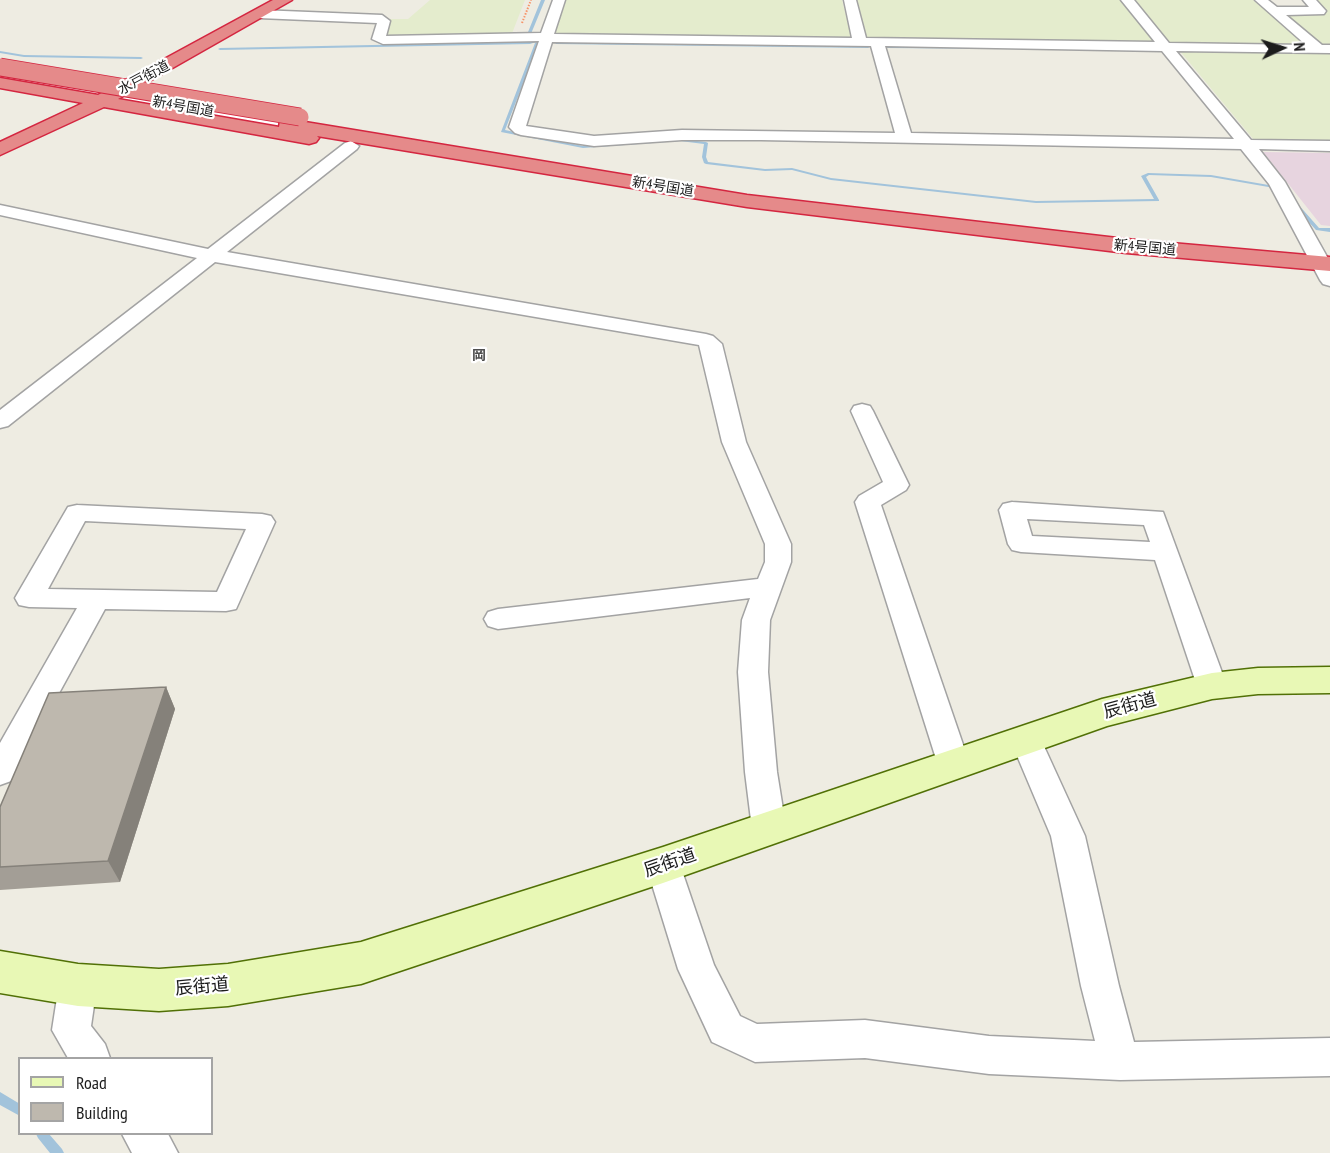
<!DOCTYPE html>
<html>
<head>
<meta charset="utf-8">
<style>
  body { margin:0 }
  #map { position:relative; width:1330px; height:1153px; overflow:hidden; background:#eeece2; font-family:"PT Sans Narrow",sans-serif }
  canvas { display:block }
  .legend { position:absolute; left:18px; top:1057px; width:195px; height:78px; box-sizing:border-box; background:#fff; border:2px solid #a4a4a4; margin:0; padding:8px 10px; list-style:none; font-size:18px; color:#1c1c1c }
  .legend li { display:flex; align-items:center; gap:12px; height:30px }
  .legend b { width:30px; border:2px solid #a4a4a4 }
  .north { position:absolute; left:1252px; top:18px; width:60px; height:60px; -webkit-text-stroke:4px #fff; paint-order:stroke; rotate:86deg; font-size:16px; font-weight:700; line-height:24px; text-align:center; color:#1c1c1c }
  .north::after { content:''; display:block; margin:auto; width:21px; height:27px; background:#1c1c1c; clip-path:polygon(50% 0,100% 100%,50% 72%,0 100%) }
</style>
</head>
<body>
<div id="map">
<canvas width="1330" height="1153"></canvas>
<ul class="legend">
<li><b style="height:8px;background:#e8f8b5"></b>Road</li>
<li><b style="height:16px;background:#beb8ae"></b>Building</li>
</ul>
<div class="north">N</div>
</div>
<script>
const g = document.querySelector('canvas').getContext('2d');
g.lineJoin = 'round';
function fillPath(path, color) { g.fillStyle = color; g.fill(path, 'evenodd'); }
const poly = rows => new Path2D(rows.map(r => 'M' + r).join(''));
function trace(path, color, width, dash) { g.strokeStyle = color; g.lineWidth = width; g.lineCap = dash ? 'butt' : 'round'; g.setLineDash(dash || []); g.stroke(path); }
function write(font, color, halo, rows, align = 'center') {
  g.font = font + ' "PT Sans Narrow","Noto Sans JP",sans-serif'; g.lineWidth = 4.5; g.setLineDash([]); g.textBaseline = 'middle'; g.strokeStyle = halo; g.fillStyle = color; for (const [text, x, y, turn = 0] of rows) {
    g.save(); g.translate(x, y); g.rotate((+turn || 0) * Math.PI / 180); g.textAlign = isNaN(turn) ? turn : align; if (halo) g.strokeText(text, 0, 0); g.fillText(text, 0, 0); g.restore();
  }
}
fillPath(poly([
  [1263,152,1330,153,1330,226,1321,225]
]), '#e7d4df');
fillPath(poly([
  [430,0,525,0,511,36,381,39,388,19,408,19],
  [565,0,842,0,852,40,553,36],
  [855,0,1122,0,1157,44,864,40],
  [1134,0,1253,0,1310,46,1170,44],
  [1312,0,1330,0,1330,47,1320,47,1280,12,1322,12],
  [1179,50,1330,54,1330,141,1254,140]
]), '#e4eccd');
fillPath(poly([
  [0,63,306,114,281,128,0,80]
]), '#fff');
fillPath(poly([
  [541,0,545,0,528,41,540,39,542,40,530,44,220,50,218,49,220,48,524,42,541,0],
  [537,42,539,43,505,130,583,146,680,139,706,142,708,143,706,157,708,162,765,169,792,168,831,178,1036,201,1154,199,1141,176,1148,173,1211,175,1280,187,1282,188,1280,189,1211,177,1149,175,1146,177,1159,200,1159,201,1036,203,831,180,792,170,765,171,706,164,704,163,702,157,704,144,680,141,583,148,501,132,535,43,537,42],
  [555,42,868,46,870,47,868,48,556,44,555,42],
  [888,46,1014,47,1016,48,1014,49,887,48,888,46],
  [0,51,24,55,141,57,143,58,141,59,24,57,0,53,0,51],
  [1293,203,1297,203,1319,228,1330,228,1330,232,1316,230,1293,205,1293,203],
  [0,1092,20,1104,20,1116,0,1105,0,1092],
  [36,1134,49,1134,62,1149,64,1153,50,1153,38,1138,36,1134]
]), '#a2c3db');
const street = poly([
  [553,0,565,0,554,34,852,38,844,0,856,0,866,38,1155,42,1121,0,1134,0,1169,43,1306,45,1255,0,1268,0,1277,7,1309,7,1303,0,1316,0,1326,11,1324,14,1286,15,1322,45,1330,45,1330,53,1176,51,1251,140,1330,141,1330,151,1259,149,1285,182,1330,262,1330,286,1323,284,1320,280,1269,184,1241,149,761,140,682,140,594,146,521,135,515,133,509,127,539,41,383,44,372,39,377,23,259,18,253,14,259,10,382,15,390,21,386,36,541,33,553,0],
  [552,42,871,46,895,133,682,130,594,136,526,126,552,42],
  [885,46,1162,51,1234,139,911,133,885,46],
  [351,141,359,146,357,149,227,252,706,334,713,336,722,344,746,442,791,544,791,562,770,620,768,672,777,772,786,828,781,838,769,842,757,838,752,828,745,772,738,672,742,620,750,598,498,629,488,626,484,619,488,612,498,609,758,579,765,562,765,544,722,442,699,345,215,262,8,426,0,428,0,410,197,258,0,215,0,205,208,249,345,143,351,141],
  [862,404,870,406,873,411,909,485,906,490,881,505,970,765,965,774,954,778,943,774,938,765,855,502,859,496,883,482,851,411,854,406,862,404],
  [1012,502,1163,512,1227,686,1223,694,1212,697,1201,694,1197,686,1155,560,1021,552,1012,550,1008,544,999,510,1003,504,1012,502],
  [1027,519,1144,525,1150,542,1032,536,1027,519],
  [77,505,262,514,271,516,275,522,236,609,226,611,105,609,11,781,0,785,0,743,77,608,29,607,19,605,15,598,68,507,77,505],
  [85,521,246,529,217,592,48,589,85,521],
  [1026,727,1037,731,1085,836,1119,986,1134,1042,1330,1038,1330,1076,1120,1080,989,1074,865,1058,755,1062,712,1042,678,969,646,865,651,855,663,850,675,855,680,865,714,965,740,1016,757,1024,865,1020,989,1036,1095,1041,1081,986,1051,836,1010,739,1015,731,1026,727],
  [78,968,91,973,97,985,91,1026,105,1044,110,1058,68,1058,52,1030,59,985,65,973,78,968],
  [122,1134,168,1134,178,1153,132,1153,122,1134]
]);
const secondary = poly([
  [1330,667,1330,693,1258,694,1212,699,1107,726,663,883,361,984,228,1006,159,1011,78,1006,0,993,0,951,78,964,159,969,228,964,361,942,663,847,1102,699,1212,673,1258,668,1330,667]
]);
const highway = poly([
  [273,0,292,0,118,99,279,127,280,121,287,119,747,195,1126,239,1330,257,1330,271,1126,253,747,207,317,136,319,138,316,142,309,144,104,107,0,155,0,142,83,103,0,88,0,78,98,95,273,0]
]);
trace(street, '#a3a3a3', 3);
trace(secondary, '#517006', 3);
trace(highway, '#d42640', 3);
trace(poly([
  [522,23,531,0]
]), '#f79369', 2, [1.5, 1.5]);
fillPath(street, '#fff');
fillPath(secondary, '#e8f8b5');
fillPath(highway, '#e58a8a');
const highwayBridge = poly([
  [0,67,300,117]
]);
trace(highwayBridge, '#d42640', 19, []);
trace(highwayBridge, '#e58a8a', 17);
fillPath(poly([
  [166,687,175,709,120,882,0,890,0,807]
]), '#a39e96');
fillPath(poly([
  [166,687,175,709,120,882,108,861]
]), '#85817a');
const building = poly([
  [166,687,108,861,0,867,0,807,49,693,166,687]
]);
fillPath(building, '#beb8ae');
trace(building, '#85817a', 1.5);
write('14px', '#1c1c1c', '#fff', [
  ["水戸街道",144,78,-28],
  ["新4号国道",183,107,10],
  ["新4号国道",663,187,9],
  ["新4号国道",1145,248,5]
]);
write('bold 14px', '#4f4f4f', '#fff', [
  ["岡",479,356]
]);
write('18px', '#1c1c1c', '#fff', [
  ["辰街道",1130,706,-15],
  ["辰街道",670,863,-19],
  ["辰街道",202,987,-5]
]);
</script>
</body>
</html>
